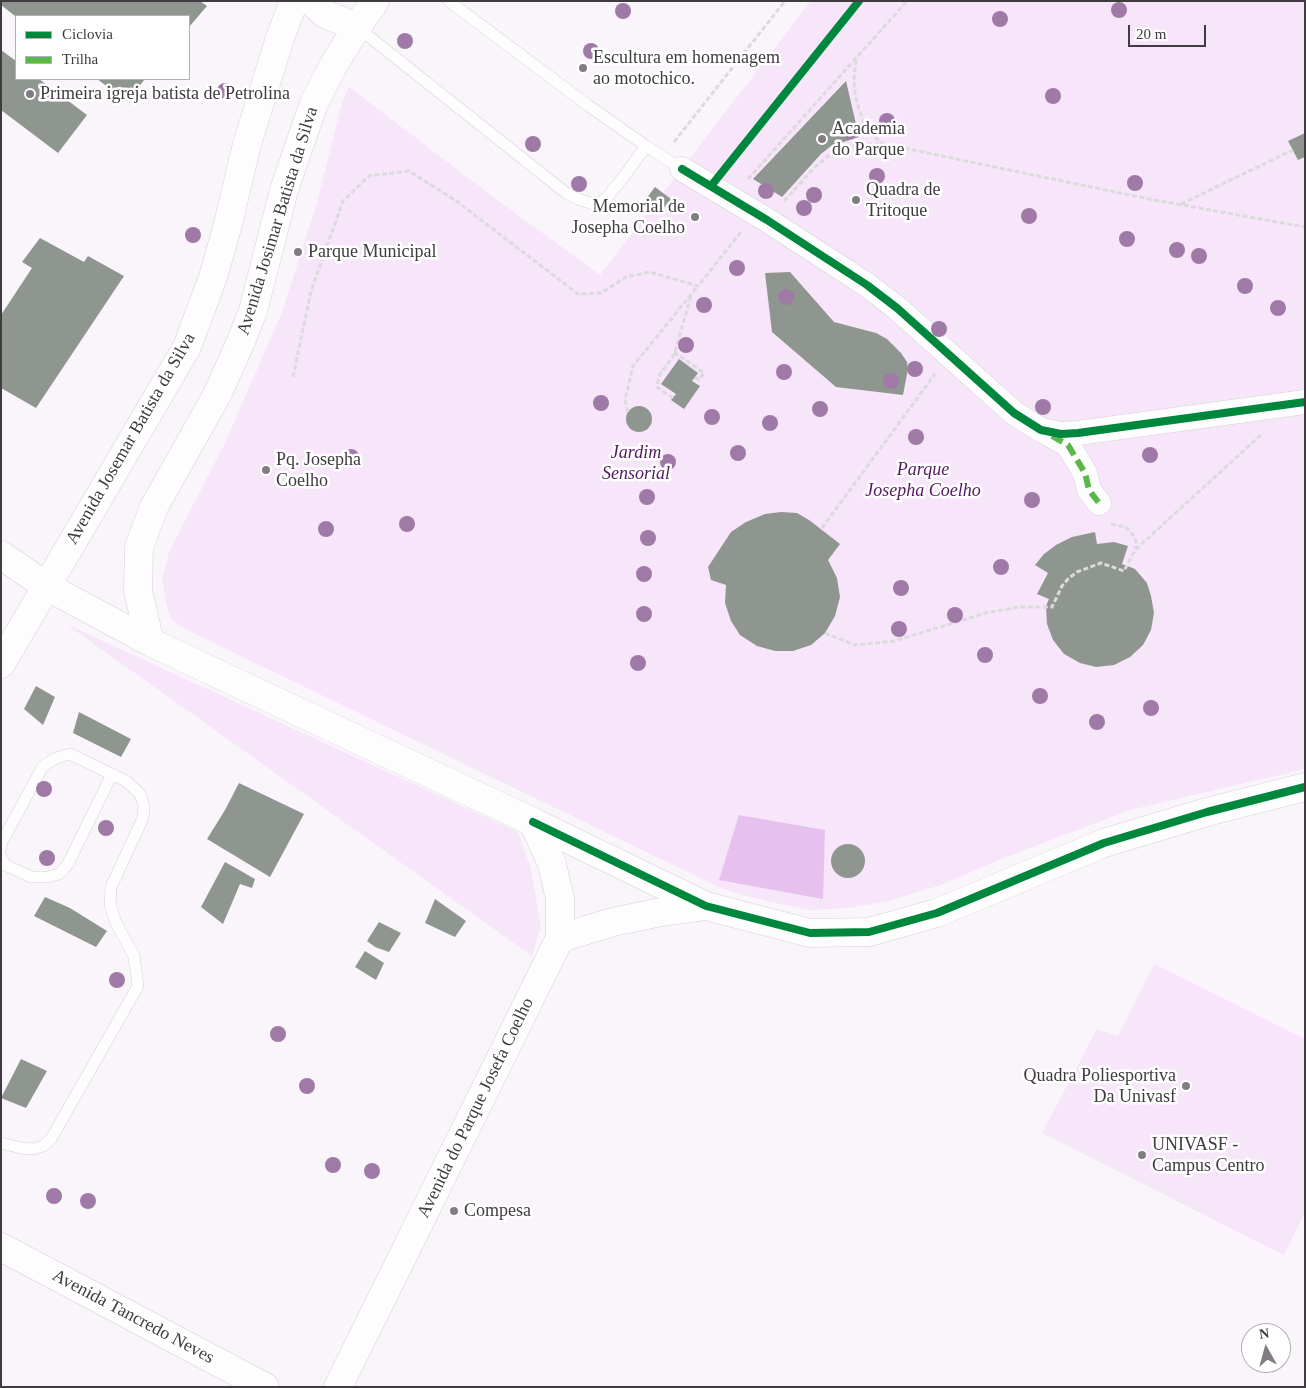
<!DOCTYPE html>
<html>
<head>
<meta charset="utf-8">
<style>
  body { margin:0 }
  #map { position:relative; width:1306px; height:1388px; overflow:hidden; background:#faf4fb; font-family:"Times New Roman",serif }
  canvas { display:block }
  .frame { position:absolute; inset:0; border:2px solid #403b41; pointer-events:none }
  .legend { position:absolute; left:15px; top:15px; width:175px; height:65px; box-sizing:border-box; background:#fff; border:1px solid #b3b1b3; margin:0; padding:6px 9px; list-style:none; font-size:15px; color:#403b41 }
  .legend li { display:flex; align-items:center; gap:10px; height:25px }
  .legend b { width:25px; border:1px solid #b3b1b3 }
  .north { position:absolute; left:1241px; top:1323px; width:50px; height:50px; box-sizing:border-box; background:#fff; border:1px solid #b3b1b3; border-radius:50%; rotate:353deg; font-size:14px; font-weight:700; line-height:20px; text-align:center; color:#403b41 }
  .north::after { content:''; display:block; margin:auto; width:18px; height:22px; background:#817c82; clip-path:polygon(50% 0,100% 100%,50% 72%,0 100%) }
  .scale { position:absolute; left:1128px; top:25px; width:78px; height:22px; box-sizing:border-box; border:2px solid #403b41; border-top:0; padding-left:6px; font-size:15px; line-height:18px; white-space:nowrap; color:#403b41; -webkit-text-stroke:4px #fff; paint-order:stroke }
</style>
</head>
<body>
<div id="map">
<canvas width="1306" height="1388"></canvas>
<div class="frame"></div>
<ul class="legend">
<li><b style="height:6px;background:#00873e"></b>Ciclovia</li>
<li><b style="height:6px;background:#58b947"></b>Trilha</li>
</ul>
<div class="north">N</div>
<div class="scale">20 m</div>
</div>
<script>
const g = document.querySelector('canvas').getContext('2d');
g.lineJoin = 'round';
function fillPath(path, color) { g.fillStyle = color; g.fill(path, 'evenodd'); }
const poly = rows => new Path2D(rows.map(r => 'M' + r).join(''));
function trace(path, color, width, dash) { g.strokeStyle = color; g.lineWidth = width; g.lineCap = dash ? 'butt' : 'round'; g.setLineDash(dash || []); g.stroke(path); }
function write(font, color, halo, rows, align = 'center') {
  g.font = font + ' "Times New Roman",serif'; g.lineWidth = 5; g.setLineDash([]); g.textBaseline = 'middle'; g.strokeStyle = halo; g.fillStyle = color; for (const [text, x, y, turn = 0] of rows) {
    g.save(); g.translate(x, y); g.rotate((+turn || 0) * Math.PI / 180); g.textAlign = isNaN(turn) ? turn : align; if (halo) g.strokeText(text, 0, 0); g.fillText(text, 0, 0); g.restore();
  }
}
fillPath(poly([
  [811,1,1305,1,1305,769,1130,810,1006,857,941,885,888,901,848,908,810,910,766,901,723,889,187,630,171,619,166,603,162,580,169,552,226,441,282,312,317,203,342,103,349,87,496,199,600,275,650,209,643,203,655,187,663,193],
  [66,624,518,832,531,869,541,926,532,956],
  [1154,964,1305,1039,1305,1212,1284,1255,1042,1133,1097,1029,1118,1036]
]), '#f7e5fa');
fillPath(poly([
  [739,815,825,830,823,899,719,880]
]), '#e6c1ee');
fillPath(poly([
  [1,1,200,1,207,6,189,27,189,16,15,16,1,5],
  [1,50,16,61,16,79,39,79,87,115,58,153,1,110],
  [97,79,145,79,127,101],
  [846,81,859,137,831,146,821,154,782,197,753,179],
  [1305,133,1305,157,1298,160,1288,141],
  [655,187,671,199,659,214,643,203],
  [40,238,84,262,88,256,124,276,36,408,1,388,1,315,32,268,22,262],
  [790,272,834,322,876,333,887,339,901,353,907,362,908,369,903,395,836,387,772,332,765,273],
  [679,359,698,373,692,381,700,386,684,409,671,400,676,394,661,384],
  '626 419a13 13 0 1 1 26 0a13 13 0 1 1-26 0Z',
  [781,512,797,513,809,520,840,544,828,560,837,578,840,597,835,616,825,633,811,645,793,651,775,651,757,646,740,635,731,621,725,603,726,585,711,580,708,567,731,532,746,522,765,514],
  [1095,532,1097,544,1114,542,1128,546,1122,564,1135,569,1147,583,1151,596,1154,613,1151,630,1143,645,1130,657,1114,665,1096,667,1080,663,1064,654,1053,640,1047,624,1046,606,1049,599,1037,594,1048,573,1035,565,1044,554,1056,545,1072,537],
  [36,686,55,697,43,725,24,709],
  [79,712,131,739,121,757,73,733],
  [239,783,304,814,270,877,207,839,225,810],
  '831 861a17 17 0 1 1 34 0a17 17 0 1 1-34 0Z',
  [225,862,255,879,252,888,240,884,223,924,201,907],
  [45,897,70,908,107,931,96,947,34,916],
  [435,899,466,921,455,937,425,923],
  [379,922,401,933,389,952,375,947,367,941],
  [365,951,384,963,376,980,355,967],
  [21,1059,47,1071,26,1108,1,1098]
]), '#8f9690');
const service = poly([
  [449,1,589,106,646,146,682,169],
  [357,27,566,193,578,199,593,204,605,200,625,175,646,146],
  [1,847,2,842,43,766,56,758,70,754,126,781,140,794,144,806,143,818,111,887,110,904,116,923,134,956,138,986,51,1139,43,1146,33,1149,21,1148,1,1143],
  [1,856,5,865,31,877,47,877,59,874,68,864,112,774]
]);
const minor = poly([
  [682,169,767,220,867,285,897,308,1014,413,1041,430,1061,434,1078,433,1305,402],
  [1045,432,1068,445,1085,473,1089,490,1099,503]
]);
const tertiary = poly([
  [311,1,325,14,357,27],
  [1,555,46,586],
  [533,822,706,906,810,933,869,932,937,913,1104,843,1207,812,1305,787]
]);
const secondary = poly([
  [46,586,150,642,533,822,552,864,560,899,560,938,338,1387],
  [150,642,138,591,139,547,154,507,217,395,242,339,253,311,284,190,314,103,333,66,357,27,375,1],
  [1,664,187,347,213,277,227,228,247,144,280,38,294,1],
  [560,938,613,922,656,913,706,906],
  [1,1247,265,1387]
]);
trace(service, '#d5d0d6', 12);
trace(minor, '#d5d0d6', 25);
trace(tertiary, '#d5d0d6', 29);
trace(secondary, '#d5d0d6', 29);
trace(poly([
  [856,60,854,79,855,95,859,109,864,123,871,134,883,144],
  [674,142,785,1],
  [748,179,907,1],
  [784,201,816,166,833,152,848,146,864,144,884,144,1149,199,1305,227],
  [1181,204,1293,150],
  [674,352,704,373,699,380,695,377],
  [293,377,311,291,343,201,369,176,409,171,455,200,578,294,601,293,626,277,650,272,698,286,741,232],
  [673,398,657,387,658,381,660,374,674,355,691,296],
  [628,412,625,400,633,366,698,286],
  [1111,524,1126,527,1132,534,1136,541,1135,549],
  [822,528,935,374],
  [825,633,855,645,894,641,986,613,1019,607,1052,607,1062,586,1068,579,1077,572,1101,563,1124,571,1135,550,1263,433]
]), '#dbdadc', 3, [5, 2.5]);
trace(service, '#fefdfe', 11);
trace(minor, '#fefdfe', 24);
trace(tertiary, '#fefdfe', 28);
trace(secondary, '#fefdfe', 28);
trace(poly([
  [1052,436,1068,445,1085,473,1089,490,1099,503]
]), '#58b947', 6, [12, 6]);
trace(poly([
  [682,169,767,220,867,285,897,308,1014,413,1041,430,1061,434,1078,433,1305,402],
  [711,186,859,1],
  [533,822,706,906,810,933,869,932,937,913,1104,843,1207,812,1305,787]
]), '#00873e', 8);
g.fillStyle = '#9f7aa6';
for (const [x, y] of [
  [1119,10],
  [623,11],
  [1000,19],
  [405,41],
  [591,51],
  [225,91],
  [1053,96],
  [887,121],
  [850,131],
  [533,144],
  [877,176],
  [1135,183],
  [579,184],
  [766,191],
  [814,195],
  [804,208],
  [1029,216],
  [193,235],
  [1127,239],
  [1177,250],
  [1199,256],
  [737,268],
  [1245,286],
  [786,297],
  [704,305],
  [1278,308],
  [939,329],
  [686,345],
  [915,369],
  [784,372],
  [891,381],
  [601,403],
  [1043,407],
  [820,409],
  [712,417],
  [770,423],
  [916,437],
  [738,453],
  [1150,455],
  [351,457],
  [668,462],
  [647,497],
  [1032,500],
  [407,524],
  [326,529],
  [648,538],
  [1001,567],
  [644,574],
  [901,588],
  [644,614],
  [955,615],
  [899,629],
  [985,655],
  [638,663],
  [1040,696],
  [1151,708],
  [1097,722],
  [44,789],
  [106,828],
  [47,858],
  [117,980],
  [278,1034],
  [307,1086],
  [333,1165],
  [372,1171],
  [54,1196],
  [88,1201]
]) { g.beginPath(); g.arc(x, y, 8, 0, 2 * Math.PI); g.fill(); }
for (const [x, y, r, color] of [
  [583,68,5,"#817c82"],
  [30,94,5,"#817c82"],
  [822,139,5,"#817c82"],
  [856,200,5,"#817c82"],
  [695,217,5,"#817c82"],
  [298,252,5,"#817c82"],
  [266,470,5,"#817c82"],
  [1186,1086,5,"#817c82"],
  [1142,1155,5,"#817c82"],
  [454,1211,5,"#817c82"]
]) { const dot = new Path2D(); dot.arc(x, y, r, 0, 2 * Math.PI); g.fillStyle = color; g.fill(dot); trace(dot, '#fff', 2); }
write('18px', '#403b41', '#fff', [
  ["Escultura em homenagem",593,58],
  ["ao motochico.",593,79],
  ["Primeira igreja batista de Petrolina",40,94],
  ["Academia",832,129],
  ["do Parque",832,150],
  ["Quadra de",866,190],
  ["Tritoque",866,211],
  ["Memorial de",685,207,"right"],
  ["Josepha Coelho",685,228,"right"],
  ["Parque Municipal",308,252],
  ["Pq. Josepha",276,460],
  ["Coelho",276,481],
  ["Quadra Poliesportiva",1176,1076,"right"],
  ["Da Univasf",1176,1097,"right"],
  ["UNIVASF -",1152,1145],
  ["Campus Centro",1152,1166],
  ["Compesa",464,1211]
], 'left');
write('18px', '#403b41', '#fff', [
  ["Avenida Josimar Batista da Silva",278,221,-73],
  ["Avenida Josemar Batista da Silva",131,439,-60],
  ["Avenida do Parque Josefa Coelho",476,1108,-64],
  ["Avenida Tancredo Neves",133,1317,28]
]);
write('italic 18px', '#541760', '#fff', [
  ["Jardim",636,453],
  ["Sensorial",636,474],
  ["Parque",923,470],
  ["Josepha Coelho",923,491]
]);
</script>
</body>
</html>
